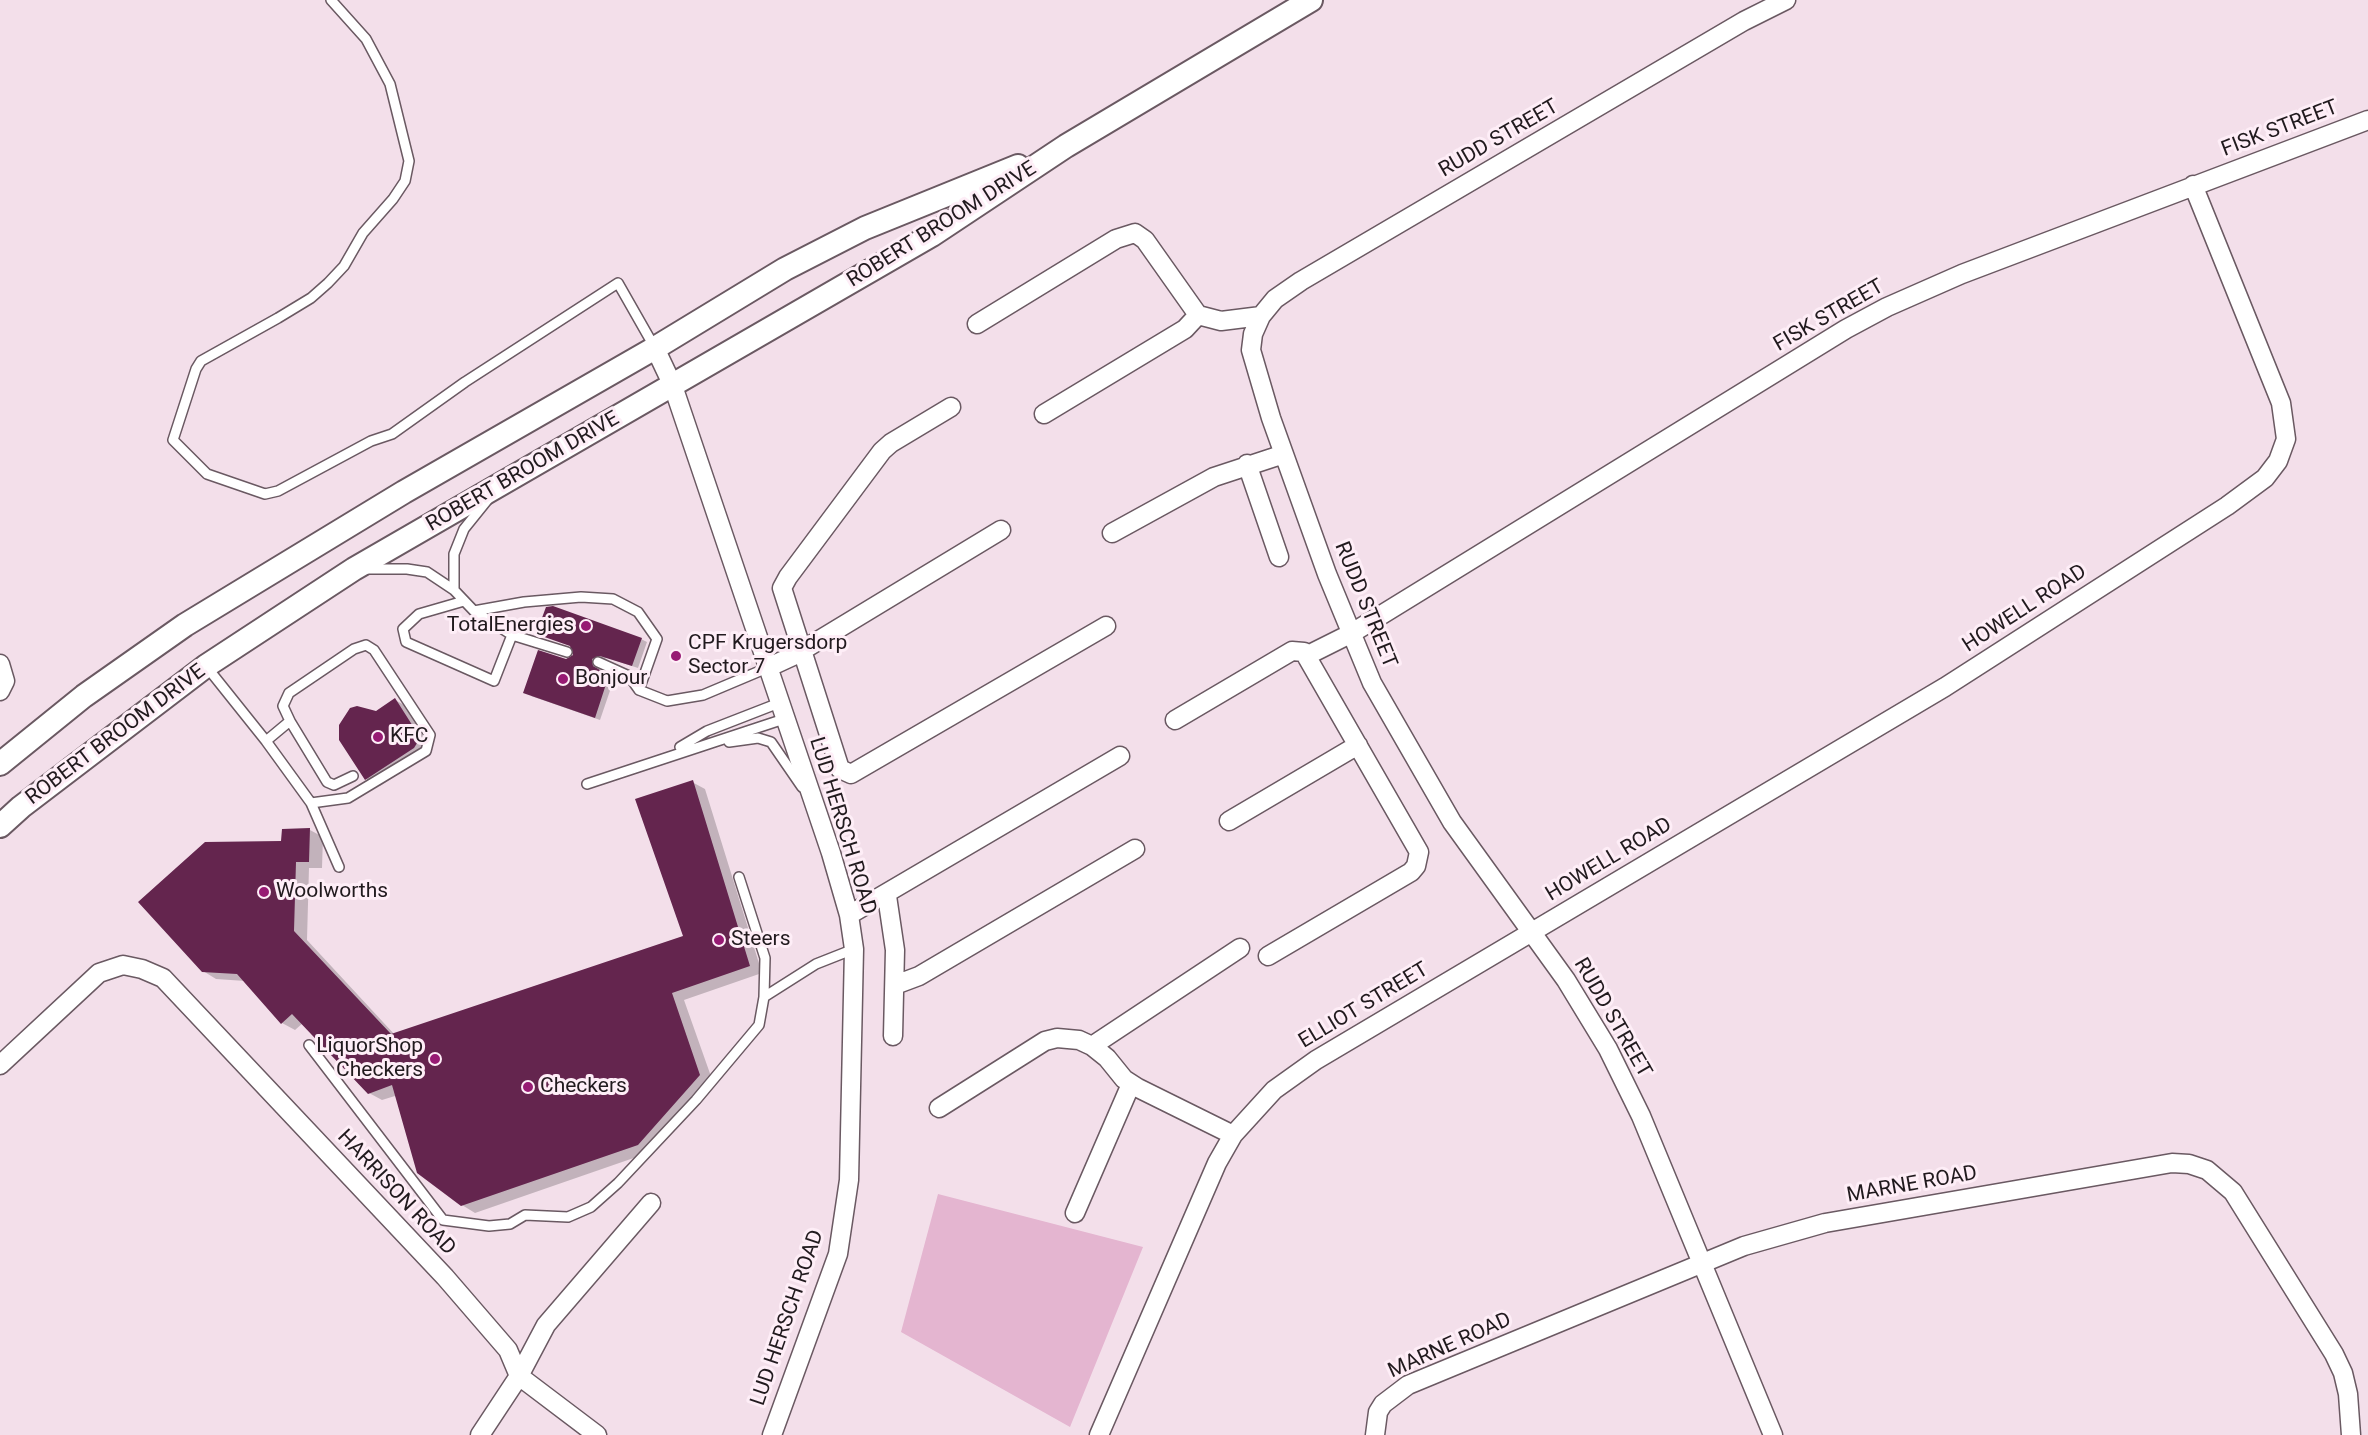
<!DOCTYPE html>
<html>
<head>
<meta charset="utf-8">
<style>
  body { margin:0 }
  canvas { display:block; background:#f3dfea }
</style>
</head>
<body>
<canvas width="2368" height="1435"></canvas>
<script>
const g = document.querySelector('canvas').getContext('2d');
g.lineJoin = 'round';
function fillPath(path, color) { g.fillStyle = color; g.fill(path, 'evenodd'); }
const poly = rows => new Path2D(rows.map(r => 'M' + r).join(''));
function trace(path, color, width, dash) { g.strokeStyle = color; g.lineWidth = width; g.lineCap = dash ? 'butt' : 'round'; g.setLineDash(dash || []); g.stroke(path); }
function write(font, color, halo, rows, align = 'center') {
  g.font = font + ' Roboto,sans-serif'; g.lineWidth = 6; g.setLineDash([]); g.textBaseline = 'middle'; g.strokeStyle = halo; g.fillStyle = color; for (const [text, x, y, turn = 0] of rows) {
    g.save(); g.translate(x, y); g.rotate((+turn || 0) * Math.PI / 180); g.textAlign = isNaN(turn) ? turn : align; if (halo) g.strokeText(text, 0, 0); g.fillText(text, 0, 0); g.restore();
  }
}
fillPath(poly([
  [938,1194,1143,1247,1070,1427,901,1332]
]), '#e4b5d0');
fillPath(poly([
  [641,639,647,642,638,668,607,658,597,662,598,671,614,679,600,720,531,696,566,660],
  [395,700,408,707,431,748,427,755,380,786,366,779,376,712],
  [692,782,705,789,762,973,684,1000,713,1082,651,1152,475,1213,462,1205,395,1096,382,1100,369,1093,303,1023,295,1030,282,1023,245,981,216,979,203,971,283,842,284,830,310,830,323,837,322,868,309,868,307,940,395,1035,685,937]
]), '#0003');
fillPath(poly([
  [553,606,642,638,632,666,600,656,592,659,593,666,609,675,595,718,523,693,538,650,566,659,573,655,570,646,536,634,546,607],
  [395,698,416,731,419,740,414,748,365,780,339,740,339,725,350,708,357,706,376,711],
  [693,780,750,966,672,993,700,1075,638,1145,461,1206,417,1173,392,1085,368,1094,292,1014,281,1024,237,974,202,972,138,902,205,842,281,841,282,829,310,828,309,862,296,862,294,931,391,1034,683,936,635,799]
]), '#64254e');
const service = poly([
  [331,0,366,39,390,84,409,161,405,181,393,199,363,233,344,266,328,283,311,298,278,318,201,361,196,369,173,440,207,474,265,494,278,491,371,441,392,434,465,382,618,283,655,348],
  [366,569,407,569,427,572,454,590,474,611,524,602,581,597,613,599,638,612,657,639,639,690],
  [454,590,454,554,464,529,489,498],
  [464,601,419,614,403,629,406,642,494,681,512,635],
  [474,611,512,635,567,652],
  [598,662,629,676,639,690,667,701,703,695,767,668],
  [206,666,266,741,311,803,339,867],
  [290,721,327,782,334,785,353,776],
  [266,741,290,721,283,706,289,693,354,649,366,645,374,650,430,735,426,751,348,798,311,803],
  [729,742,758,738,771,742,802,787],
  [680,747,707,731,779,703],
  [587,784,784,719],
  [739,877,765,958,764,997],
  [309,1045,443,1220,489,1226,510,1224,525,1215,568,1217,591,1207,618,1183,696,1100,759,1025,764,997,816,964,854,949]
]);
const minor = poly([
  [977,324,1116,239,1135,233,1145,240,1198,315,1221,321,1261,316],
  [655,348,673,386,831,853,849,915,854,949,849,1180,838,1254,772,1435],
  [951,407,891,443,882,451,788,577,782,588,840,769,851,774,1106,626],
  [1044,414,1185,329,1198,315],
  [1247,464,1279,557],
  [1112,533,1214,477,1284,454],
  [1308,655,1352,633,1846,329,1887,307,1962,274,2368,120],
  [0,664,5,681,0,691],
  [767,668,793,656,1001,530],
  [1175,720,1292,651,1304,652,1419,852,1416,866,1411,872,1268,956],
  [1229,821,1358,745],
  [887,896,895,950,893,1036],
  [849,915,1120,756],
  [895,985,919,976,1135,849],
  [1092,1046,1240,948],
  [0,1065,99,973,123,965,142,969,163,978,445,1277,508,1350,519,1376,597,1435],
  [939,1108,1045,1041,1057,1038,1079,1040,1092,1046,1107,1058,1124,1079,1138,1088,1233,1135],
  [1075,1213,1131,1084],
  [480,1435,519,1376,546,1325,651,1203],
  [1099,1435,1217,1163,1233,1135,1274,1090,1316,1060,1945,687,2227,506,2265,478,2278,461,2286,439,2281,403,2193,185],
  [1375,1435,1378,1412,1383,1404,1408,1385,1744,1246,1825,1223,2172,1163,2189,1164,2207,1170,2233,1192,2334,1354,2343,1373,2348,1394,2351,1435],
  [1773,1435,1641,1116,1608,1049,1566,980,1452,822,1372,683,1327,574,1271,418,1251,350,1253,334,1261,316,1275,299,1301,281,1744,21,1786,0]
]);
const tertiary = poly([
  [0,764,84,696,185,625,404,492,655,348,785,269,865,228,1018,166],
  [0,826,21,807,206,666,354,569,932,235,1066,146,1311,0]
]);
trace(service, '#6a5962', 12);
trace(minor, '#6a5962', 21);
trace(tertiary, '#6a5962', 26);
trace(service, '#fff', 9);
trace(minor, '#fff', 18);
trace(tertiary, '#fff', 22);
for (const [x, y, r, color] of [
  [586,626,6,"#971a73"],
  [676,656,6,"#971a73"],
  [563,679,6,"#971a73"],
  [378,737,6,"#971a73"],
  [264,892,6,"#971a73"],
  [719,940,6,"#971a73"],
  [435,1059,6,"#971a73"],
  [528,1087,6,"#971a73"]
]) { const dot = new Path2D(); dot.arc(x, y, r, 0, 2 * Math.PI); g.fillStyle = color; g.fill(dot); trace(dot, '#feeef7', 2); }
write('21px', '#211a1e', '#feeef7', [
  ["FISK STREET",2280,129,-21],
  ["RUDD STREET",1499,139,-30],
  ["ROBERT BROOM DRIVE",942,225,-32],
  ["FISK STREET",1829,316,-30],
  ["ROBERT BROOM DRIVE",523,472,-30],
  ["RUDD STREET",1365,605,68],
  ["HOWELL ROAD",2025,609,-33],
  ["ROBERT BROOM DRIVE",116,735,-37],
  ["LUD HERSCH ROAD",842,826,73],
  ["HOWELL ROAD",1609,860,-31],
  ["ELLIOT STREET",1364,1006,-31],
  ["RUDD STREET",1612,1018,60],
  ["MARNE ROAD",1912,1185,-10],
  ["HARRISON ROAD",396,1193,47],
  ["LUD HERSCH ROAD",788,1318,-71],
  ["MARNE ROAD",1450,1346,-24]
]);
write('21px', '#211a1e', '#feeef7', [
  ["TotalEnergies",574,626,"right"],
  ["CPF Krugersdorp",688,644],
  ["Sector 7",688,668],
  ["Bonjour",575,679],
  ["KFC",390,737],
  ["Woolworths",276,892],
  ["Steers",731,940],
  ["LiquorShop",423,1047,"right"],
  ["Checkers",423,1071,"right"],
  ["Checkers",540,1087]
], 'left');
</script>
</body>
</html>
